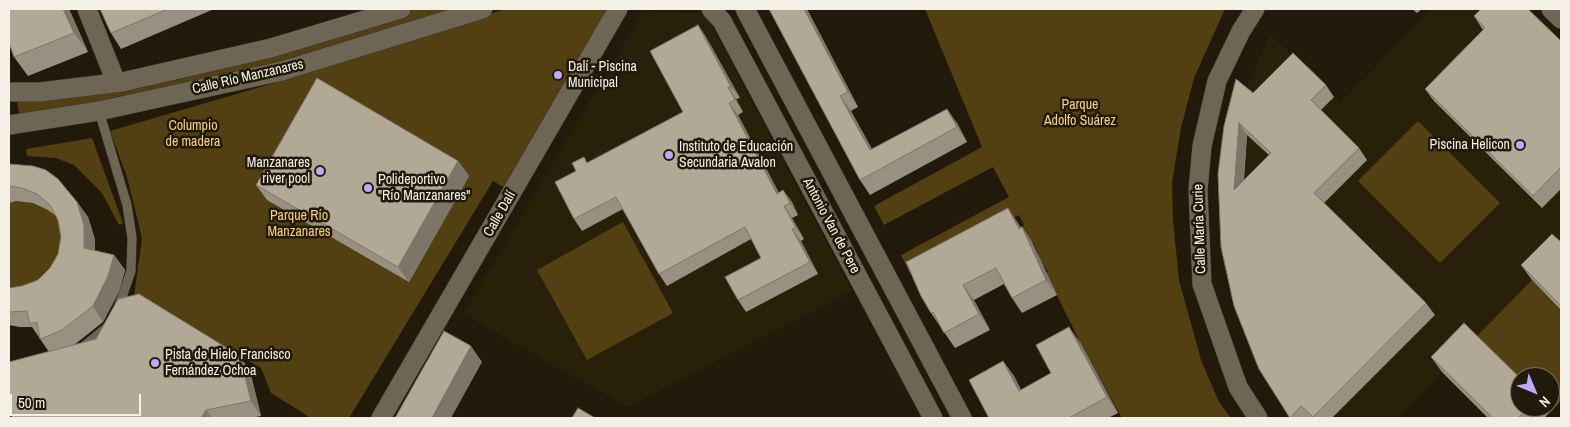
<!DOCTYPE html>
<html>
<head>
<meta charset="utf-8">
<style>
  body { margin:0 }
  #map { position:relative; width:1570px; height:427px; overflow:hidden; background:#211a0b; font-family:"Archivo Narrow",sans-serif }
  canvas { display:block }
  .frame { position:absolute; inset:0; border:10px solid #f5f0e6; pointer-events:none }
  .north { position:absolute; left:1510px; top:367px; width:50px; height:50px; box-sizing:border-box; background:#211a0b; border:1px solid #767063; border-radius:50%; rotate:135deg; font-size:14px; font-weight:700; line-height:20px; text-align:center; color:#f5f0e6 }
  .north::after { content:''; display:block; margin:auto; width:18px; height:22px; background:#bea9f5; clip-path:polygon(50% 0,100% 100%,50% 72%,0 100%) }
  .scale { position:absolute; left:10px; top:394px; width:131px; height:22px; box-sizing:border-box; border:2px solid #f5f0e6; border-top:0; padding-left:6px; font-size:15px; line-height:18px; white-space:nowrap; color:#f5f0e6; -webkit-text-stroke:4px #211a0b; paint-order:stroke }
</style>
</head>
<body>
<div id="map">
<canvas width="1570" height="427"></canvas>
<div class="frame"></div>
<div class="north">N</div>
<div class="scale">50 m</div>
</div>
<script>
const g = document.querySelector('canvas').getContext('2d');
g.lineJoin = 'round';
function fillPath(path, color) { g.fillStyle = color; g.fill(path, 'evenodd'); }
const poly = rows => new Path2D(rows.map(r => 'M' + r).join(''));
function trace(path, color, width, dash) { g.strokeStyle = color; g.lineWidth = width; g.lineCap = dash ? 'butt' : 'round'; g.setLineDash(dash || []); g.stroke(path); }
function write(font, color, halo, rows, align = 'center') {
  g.font = font + ' "Archivo Narrow",sans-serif'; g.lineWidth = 5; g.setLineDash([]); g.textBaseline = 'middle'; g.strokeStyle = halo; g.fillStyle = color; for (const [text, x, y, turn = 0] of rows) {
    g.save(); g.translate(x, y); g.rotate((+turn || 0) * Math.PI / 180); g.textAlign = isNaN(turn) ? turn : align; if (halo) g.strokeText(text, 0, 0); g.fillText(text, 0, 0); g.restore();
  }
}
fillPath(poly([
  [1432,9,1524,9,1561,45,1561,251,1396,418,1291,418,1269,385,1242,318,1229,259,1245,91,1270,34,1340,102],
  [644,11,705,13,852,291,628,407,463,314]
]), '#292009');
fillPath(poly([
  [413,9,472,9,298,63,20,119,17,100,266,52],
  [506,9,611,9,510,191,493,181,349,418,311,418,271,393,261,368,134,296,142,238,127,177,110,131,312,72,308,69],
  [925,9,1225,9,1194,78,1181,128,1172,182,1173,220,1179,280,1201,360,1219,402,1231,418,1122,418,1080,342,1046,273,1048,272,1037,256,1039,255,1033,242,1029,244,1021,227,1024,225,1019,215,910,273,901,255,1009,197,993,167,884,225,874,206,982,147],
  [1418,121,1500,203,1440,263,1358,181],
  [92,138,123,223,119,225,102,193,74,165,56,158,27,156,26,149],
  [9,179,88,217,95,240,95,263,125,270,118,296,106,316,93,330,72,345,38,326,20,327,9,325],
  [623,222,673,313,587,360,537,270],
  [1532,280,1561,310,1561,401,1550,412,1544,407,1550,407,1550,377,1520,377,1520,383,1475,338]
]), '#524012');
const service = poly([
  [99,111,127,205,132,238,131,271,118,309],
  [83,347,106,328]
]);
const minor = poly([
  [87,9,116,82],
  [711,9,722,21,933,418],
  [745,9,962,418],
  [1255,9,1241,31,1217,81,1202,146,1198,190,1202,284,1238,387,1258,418],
  [1551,9,1561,19],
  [9,92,40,92,122,82,271,48,401,9],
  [9,125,99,111,282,71,483,9],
  [381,418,618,9]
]);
trace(service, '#3a342e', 10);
trace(minor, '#3a342e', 20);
trace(service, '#6e6654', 9);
trace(minor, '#6e6654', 19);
fillPath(poly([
  [9,9,69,9,88,52,28,76,14,57],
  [100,9,214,9,121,49,111,33],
  [769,9,807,9,858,107,851,111,872,149,957,123,967,142,870,195,860,180],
  [1412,9,1422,9,1417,13],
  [1474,16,1561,41,1561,189,1542,208,1434,101,1425,89,1483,30],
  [698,25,706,37,740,98,736,99,743,112,738,115,779,193,783,190,792,202,798,215,792,218,804,239,801,241,818,274,746,312,738,300,761,258,751,239,667,286,659,274,623,209,582,231,574,219,576,171,588,162,683,112],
  [1236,79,1253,93,1326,85,1334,97,1321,110,1359,148,1367,160,1324,203,1426,303,1435,315,1332,418,1290,418,1259,369,1234,306],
  [1247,135,1269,155,1244,180],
  [458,161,469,176,409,282,267,200,256,185],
  [9,164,77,202,88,217,95,240,95,251,114,255,125,270,119,291,103,322,74,345,250,371,261,416,250,418,12,418,49,352,32,327,20,327,9,325,9,288,22,286,38,280,50,268,58,254,61,237,58,220,56,216,48,210,33,203,16,201,9,203],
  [1018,223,1021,228,1022,227,1032,242,1057,295,1022,313,1012,298,1004,284,974,300,990,330,955,348,931,313],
  [1561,242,1561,310,1532,280,1521,265],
  [1080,342,1118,413,1108,418,989,418,1003,361,1014,376,1021,390,1051,373],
  [1431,357,1520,407,1546,407,1550,412,1544,418,1488,418,1442,372]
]), '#989080');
fillPath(poly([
  [63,9,69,9,88,52,74,33],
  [804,9,807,9,858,107,848,92],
  [698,25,706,37,740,98,731,87],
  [728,87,736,99,743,112,735,100],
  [840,96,851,111,880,165,870,150],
  [729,103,738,115,785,205,777,194],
  [947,109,957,123,967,142,957,127],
  [1239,123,1247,135,1242,202,1234,190],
  [458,161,469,176,409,282,398,267],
  [783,190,792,202,798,215,790,203],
  [77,202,88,217,95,240,95,264,84,248],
  [784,206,792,218,804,239,796,228],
  [1008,208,1018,223,1029,244,1019,229],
  [1022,227,1032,242,1057,295,1046,280],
  [792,229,801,241,818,274,810,262],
  [114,255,125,270,119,291,103,322,93,306],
  [963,285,974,300,990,330,979,314],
  [1069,327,1080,342,1118,413,1107,397],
  [471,346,482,362,451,418,432,418],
  [240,356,250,371,261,416,251,401],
  [1003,361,1014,376,1029,406,1019,391],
  [206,410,212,418,201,418]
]), '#7c7668');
const building = poly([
  [9,9,63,9,74,33,14,57,9,43,9,9],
  [100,9,168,9,111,33,100,9],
  [769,9,804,9,848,92,840,96,870,150,947,109,957,127,860,180,769,9],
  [1481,9,1528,9,1561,41,1561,167,1533,196,1425,89,1485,28,1474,16,1481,9],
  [698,25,731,87,728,87,735,100,729,103,777,194,783,190,790,203,784,206,796,228,792,229,810,262,738,300,725,277,761,258,745,227,659,274,616,197,574,219,555,182,576,171,572,163,584,157,587,163,683,112,650,51,698,25],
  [1293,53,1326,85,1311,100,1359,148,1314,193,1426,303,1313,417,1301,406,1290,418,1259,369,1234,306,1221,247,1218,174,1224,126,1236,79,1253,93,1293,53],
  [1239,123,1271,153,1234,190,1239,123],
  [317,78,458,161,398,267,256,185,317,78],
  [9,164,33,166,46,170,58,179,77,202,84,225,84,248,114,255,108,276,93,306,62,330,40,339,37,322,30,324,27,311,9,312,9,288,22,286,38,280,50,268,58,254,61,237,58,220,50,205,37,194,22,188,9,186,9,164],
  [1008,208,1019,229,1022,227,1046,280,1012,298,996,268,963,285,979,314,944,333,933,312,931,313,921,296,906,262,1008,208],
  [1552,234,1561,242,1561,306,1521,265,1552,234],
  [139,294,240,356,251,401,206,410,201,418,12,418,9,403,9,362,96,339,118,299,139,294],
  [1464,323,1520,378,1520,407,1529,407,1518,418,1493,418,1431,357,1464,323],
  [1069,327,1107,397,1069,418,989,418,969,380,1003,361,1019,391,1051,373,1036,345,1069,327],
  [444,331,471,346,432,418,395,418,444,331],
  [578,408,595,418,572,418,578,408]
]);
fillPath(building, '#b1a895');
trace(building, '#7c7668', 1);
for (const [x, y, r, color] of [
  [558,75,5,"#bea9f5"],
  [1520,145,5,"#bea9f5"],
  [669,155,5,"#bea9f5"],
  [320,171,5,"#bea9f5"],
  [368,188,5,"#bea9f5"],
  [155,363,5,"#bea9f5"]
]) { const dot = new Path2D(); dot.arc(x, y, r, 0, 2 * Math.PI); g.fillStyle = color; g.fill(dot); trace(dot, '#211a0b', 2); }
write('14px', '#f5f0e6', '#211a0b', [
  ["Dalí - Piscina",568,67],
  ["Municipal",568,83],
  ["Piscina Helicon",1510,145,"right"],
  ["Instituto de Educación",679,147],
  ["Secundaria Avalon",679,163],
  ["Manzanares",310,163,"right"],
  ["river pool",310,179,"right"],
  ["Polideportivo",378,180],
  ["\"Río Manzanares\"",378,196],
  ["Pista de Hielo Francisco",165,355],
  ["Fernández Ochoa",165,371]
], 'left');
write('14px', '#f5f0e6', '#211a0b', [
  ["Calle Río Manzanares",248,77,-13],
  ["Calle Dalí",500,214,-60],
  ["Antonio Van de Pere",831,226,62],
  ["Calle María Curie",1200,229,-92]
]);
write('14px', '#f9d175', '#211a0b', [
  ["Parque",1080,105],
  ["Adolfo Suárez",1080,121],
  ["Columpio",193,126],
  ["de madera",193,142],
  ["Parque Río",299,216],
  ["Manzanares",299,232]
]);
</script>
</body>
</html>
